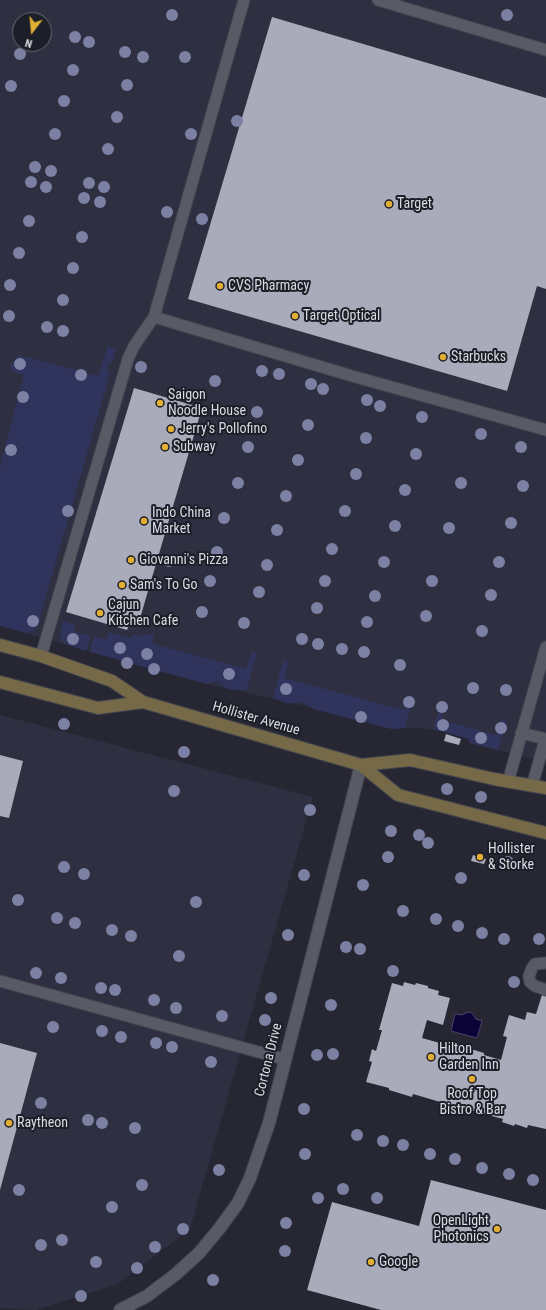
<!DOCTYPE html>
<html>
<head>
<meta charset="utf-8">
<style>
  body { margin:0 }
  #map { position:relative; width:546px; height:1310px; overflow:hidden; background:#262732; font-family:"Roboto Condensed",sans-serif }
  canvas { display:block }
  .north { position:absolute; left:12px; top:12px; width:40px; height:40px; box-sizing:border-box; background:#1c1e28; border:1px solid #686a72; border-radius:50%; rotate:196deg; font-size:11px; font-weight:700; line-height:16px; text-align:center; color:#d9dbe2 }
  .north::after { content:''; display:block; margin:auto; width:14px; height:18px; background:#e1af34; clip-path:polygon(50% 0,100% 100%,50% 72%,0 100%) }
</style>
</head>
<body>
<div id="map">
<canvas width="546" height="1310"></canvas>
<div class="north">N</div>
</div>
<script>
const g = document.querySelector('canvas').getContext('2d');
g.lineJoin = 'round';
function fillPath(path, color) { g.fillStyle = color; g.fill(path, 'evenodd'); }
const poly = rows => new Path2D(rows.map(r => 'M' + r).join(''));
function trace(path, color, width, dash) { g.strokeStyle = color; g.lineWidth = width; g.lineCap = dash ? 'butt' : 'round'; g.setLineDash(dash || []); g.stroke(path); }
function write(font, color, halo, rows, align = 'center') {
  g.font = font + ' "Roboto Condensed",sans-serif'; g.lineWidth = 4; g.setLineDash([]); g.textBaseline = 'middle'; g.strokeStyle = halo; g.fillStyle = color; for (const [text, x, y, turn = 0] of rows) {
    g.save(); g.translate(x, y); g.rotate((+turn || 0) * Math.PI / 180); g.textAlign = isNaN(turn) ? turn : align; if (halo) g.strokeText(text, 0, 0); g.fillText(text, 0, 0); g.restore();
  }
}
fillPath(poly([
  [0,0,546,0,546,762,470,743,469,739,433,729,404,728,207,684,141,666,0,626],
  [20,20,44,20,44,44,20,44],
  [0,715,313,797,190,1229,118,1284,36,1310,0,1308]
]), '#2e3041');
fillPath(poly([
  [108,346,116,348,112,362,108,364,107,368,110,373,38,624,34,630,27,633,0,626,0,466,24,375,11,371,11,365,19,355,98,376],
  [63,621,75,625,74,631,91,636,86,651,68,645,62,641,60,633],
  [109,632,131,638,133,635,137,636,153,634,154,635,152,641,154,644,246,669,251,653,253,652,255,652,256,655,247,690,234,690,225,688,220,682,215,681,207,684,90,652,94,636,106,640],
  [285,660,288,663,284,678,404,710,409,695,412,695,413,697,405,728,391,729,313,709,304,703,299,702,288,704,273,698,283,662],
  [442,702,445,705,441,720,497,735,502,720,503,718,505,719,506,721,498,750,470,743,469,739,433,729]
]), '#30335c');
const water = poly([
  [468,1012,472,1013,476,1019,482,1021,477,1038,451,1031,455,1014,462,1015,468,1012]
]);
fillPath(water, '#0b0335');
trace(water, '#494469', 1);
fillPath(poly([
  [272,17,546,98,546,289,537,286,507,391,188,299],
  [134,388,202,408,138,625,130,622,127,630,66,612],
  [446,734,461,739,459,745,444,741],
  [0,755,23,761,9,818,0,816],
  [473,855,486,859,484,864,471,861],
  [404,982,415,985,416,983,428,986,428,988,439,991,438,995,450,998,443,1025,427,1020,422,1038,461,1049,461,1046,484,1053,484,1055,501,1060,507,1037,503,1036,509,1015,525,1020,527,1012,536,1014,546,982,546,1129,528,1125,527,1128,515,1124,514,1126,502,1122,503,1119,458,1107,457,1110,446,1107,447,1104,413,1094,412,1097,389,1090,389,1088,366,1082,372,1062,369,1061,372,1049,376,1051,382,1030,379,1030,392,983,403,986],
  [0,1043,37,1053,0,1190],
  [431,1180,546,1210,546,1310,381,1310,307,1290,332,1202,419,1226]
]), '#a9abba');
const service = poly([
  [244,0,154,317,352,376,546,430],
  [378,0,546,50],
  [41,656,128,359,134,346,154,317],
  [521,733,546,739],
  [508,782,546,647],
  [532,786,545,740],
  [546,963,535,964,532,968,529,976,530,982,535,986,546,990],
  [0,981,284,1059]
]);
const minor = poly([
  [120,1310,147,1296,176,1274,199,1253,219,1229,238,1203,250,1178,269,1123,361,765]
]);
const secondary = poly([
  [0,645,41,656,112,681,143,702,361,765,398,795,546,833],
  [0,682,98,708,143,702],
  [361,765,410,760,494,779,546,788]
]);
trace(service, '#44454e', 13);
trace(minor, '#44454e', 14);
trace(secondary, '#44454e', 14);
trace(service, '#585a66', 11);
trace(minor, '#585a66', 12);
trace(secondary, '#756947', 12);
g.fillStyle = '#7c80a2';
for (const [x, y] of [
  [172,15],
  [507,15],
  [75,37],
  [89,42],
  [125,52],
  [20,54],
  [143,57],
  [185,57],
  [73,70],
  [127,85],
  [11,86],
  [64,101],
  [117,117],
  [237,121],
  [55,134],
  [191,134],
  [108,149],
  [35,167],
  [51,171],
  [31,182],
  [89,183],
  [46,187],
  [104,187],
  [84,198],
  [100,202],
  [167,212],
  [202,219],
  [29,221],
  [82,237],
  [19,253],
  [73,268],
  [10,285],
  [63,300],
  [9,316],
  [47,327],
  [63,331],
  [20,364],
  [141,367],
  [262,371],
  [279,374],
  [81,375],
  [215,381],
  [311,384],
  [323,389],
  [23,397],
  [367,400],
  [380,406],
  [257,412],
  [422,417],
  [308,425],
  [481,434],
  [366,438],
  [248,447],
  [521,447],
  [11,450],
  [416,454],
  [298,460],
  [356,474],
  [238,483],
  [461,483],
  [523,486],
  [405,490],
  [286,496],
  [68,511],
  [345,511],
  [224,518],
  [511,523],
  [395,526],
  [449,528],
  [277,530],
  [332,549],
  [217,552],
  [169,561],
  [384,562],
  [499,562],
  [267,565],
  [210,581],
  [325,581],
  [432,581],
  [259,592],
  [491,595],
  [375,596],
  [317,608],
  [202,612],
  [426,616],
  [33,621],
  [367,622],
  [244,623],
  [482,631],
  [73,639],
  [302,639],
  [318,644],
  [120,648],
  [342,649],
  [364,652],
  [147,654],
  [127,663],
  [400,665],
  [154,669],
  [229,674],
  [473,688],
  [286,689],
  [506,690],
  [409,702],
  [442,707],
  [361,717],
  [64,724],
  [443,725],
  [501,728],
  [481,738],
  [184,752],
  [447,789],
  [174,791],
  [481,797],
  [310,810],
  [391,831],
  [419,835],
  [428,843],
  [388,857],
  [508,862],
  [64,867],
  [84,874],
  [304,875],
  [461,878],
  [363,885],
  [18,900],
  [196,902],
  [403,911],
  [57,918],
  [436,919],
  [75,923],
  [458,926],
  [112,930],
  [482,933],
  [288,935],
  [131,936],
  [504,939],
  [539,939],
  [346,947],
  [360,949],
  [179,956],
  [393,971],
  [36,973],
  [61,978],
  [514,982],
  [101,988],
  [115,990],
  [271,998],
  [154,1000],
  [331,1005],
  [176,1008],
  [222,1016],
  [265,1020],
  [53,1027],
  [102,1031],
  [121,1037],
  [156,1043],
  [172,1047],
  [333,1054],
  [317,1055],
  [211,1062],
  [41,1103],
  [304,1109],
  [88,1120],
  [102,1123],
  [135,1128],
  [357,1135],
  [383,1141],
  [403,1145],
  [305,1154],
  [430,1154],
  [455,1159],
  [482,1168],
  [219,1170],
  [509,1174],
  [533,1180],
  [142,1185],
  [343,1189],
  [19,1190],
  [318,1198],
  [377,1198],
  [112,1207],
  [286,1223],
  [183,1229],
  [62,1240],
  [41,1245],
  [155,1247],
  [285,1251],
  [96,1262],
  [137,1268],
  [213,1280],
  [81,1296]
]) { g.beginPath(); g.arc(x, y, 6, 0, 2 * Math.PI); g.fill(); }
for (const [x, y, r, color] of [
  [389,204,4,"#e1af34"],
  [220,286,4,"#e1af34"],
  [295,316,4,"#e1af34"],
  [443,357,4,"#e1af34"],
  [160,403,4,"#e1af34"],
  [171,429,4,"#e1af34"],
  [165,447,4,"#e1af34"],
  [144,521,4,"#e1af34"],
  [131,560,4,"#e1af34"],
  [122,585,4,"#e1af34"],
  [100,613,4,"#e1af34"],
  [480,857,4,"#e1af34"],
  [431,1057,4,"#e1af34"],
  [472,1079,4,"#e1af34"],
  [9,1123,4,"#e1af34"],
  [497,1229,4,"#e1af34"],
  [371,1262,4,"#e1af34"]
]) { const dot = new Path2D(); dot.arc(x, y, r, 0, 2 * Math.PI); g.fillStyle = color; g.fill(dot); trace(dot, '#1c1e28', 1.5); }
write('14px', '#d9dbe2', '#1c1e28', [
  ["Target",397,204],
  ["CVS Pharmacy",228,286],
  ["Target Optical",303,316],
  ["Starbucks",451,357],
  ["Saigon",168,395],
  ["Noodle House",168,411],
  ["Jerry's Pollofino",179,429],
  ["Subway",173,447],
  ["Indo China",152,513],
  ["Market",152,529],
  ["Giovanni's Pizza",139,560],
  ["Sam's To Go",130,585],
  ["Cajun",108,605],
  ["Kitchen Cafe",108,621],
  ["Hollister",488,849],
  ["& Storke",488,865],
  ["Hilton",439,1049],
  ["Garden Inn",439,1065],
  ["Roof Top",472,1094,"center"],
  ["Bistro & Bar",472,1110,"center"],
  ["Raytheon",17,1123],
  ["OpenLight",489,1221,"right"],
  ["Photonics",489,1237,"right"],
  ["Google",379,1262]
], 'left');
write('14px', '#d9dbe2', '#1c1e28', [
  ["Hollister Avenue",256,719,16],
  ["Cortona Drive",269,1060,-76]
]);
</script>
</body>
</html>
